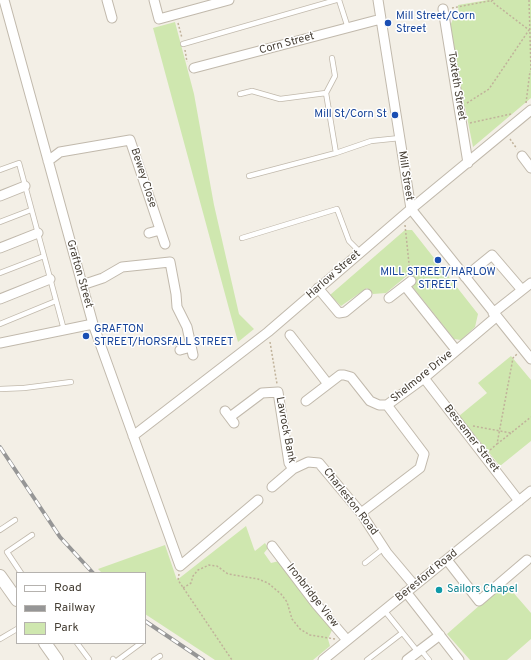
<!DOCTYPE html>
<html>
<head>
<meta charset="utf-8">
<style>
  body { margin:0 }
  #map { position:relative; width:531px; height:660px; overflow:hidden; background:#f3efe6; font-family:Overpass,sans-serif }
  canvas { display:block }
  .legend { position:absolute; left:16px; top:572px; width:130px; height:72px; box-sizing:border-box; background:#fff; border:1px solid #b5b2ae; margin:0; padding:5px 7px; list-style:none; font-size:12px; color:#463f35 }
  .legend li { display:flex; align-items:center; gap:8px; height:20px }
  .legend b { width:20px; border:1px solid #b5b2ae }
</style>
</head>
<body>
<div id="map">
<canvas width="531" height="660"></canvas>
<ul class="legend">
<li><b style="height:5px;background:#fff"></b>Road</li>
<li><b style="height:5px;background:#969696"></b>Railway</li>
<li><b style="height:11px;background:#cfe7af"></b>Park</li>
</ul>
</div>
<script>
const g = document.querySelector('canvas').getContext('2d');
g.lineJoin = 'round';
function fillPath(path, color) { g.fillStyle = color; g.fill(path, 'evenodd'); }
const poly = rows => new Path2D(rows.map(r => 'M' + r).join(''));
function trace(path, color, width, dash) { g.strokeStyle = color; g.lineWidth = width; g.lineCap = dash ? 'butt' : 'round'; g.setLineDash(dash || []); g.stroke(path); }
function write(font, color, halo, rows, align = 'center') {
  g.font = font + ' Overpass,sans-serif'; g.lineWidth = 3; g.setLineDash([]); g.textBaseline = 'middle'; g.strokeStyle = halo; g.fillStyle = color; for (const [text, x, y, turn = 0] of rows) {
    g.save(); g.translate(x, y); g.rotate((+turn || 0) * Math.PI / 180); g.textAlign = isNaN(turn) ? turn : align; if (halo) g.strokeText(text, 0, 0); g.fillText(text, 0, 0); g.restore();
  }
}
fillPath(poly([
  [488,0,531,0,531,98,473,147,465,107,463,108,450,26,453,19,459,17,458,5],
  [175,22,194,94,214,205,239,314,254,329,238,342,153,28],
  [405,230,412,230,478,314,475,327,461,340,454,339,412,286,416,281,409,274,386,293,373,294,367,288,341,306,330,295],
  [511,356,531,380,531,441,500,466,459,416,487,393,478,383],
  [246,526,254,549,255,551,265,543,268,548,264,553,271,563,279,561,332,630,328,639,330,646,313,660,215,660,145,614,145,573,102,573,98,569,165,545,177,580],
  [505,583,531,613,531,639,507,660,470,660,447,634]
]), '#cfe7af');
const service = poly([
  [339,0,348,28],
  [183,44,336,0],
  [332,58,335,76,326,93,336,153],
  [240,94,252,91,280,99,326,93],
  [0,170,19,163,64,330],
  [249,176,336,153,371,141,400,138],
  [0,222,31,210],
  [242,238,337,209,349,241,360,252],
  [0,273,44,256],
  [0,324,56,301],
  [0,389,24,388,71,382],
  [0,530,15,520],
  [365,563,384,548],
  [21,573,7,552,32,535],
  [384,610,418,652],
  [0,639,17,629],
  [77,643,89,659],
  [421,650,429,660],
  [113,659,114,660],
  [118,660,141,643],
  [154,660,160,656],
  [367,660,402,633]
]);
const minor = poly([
  [4,0,93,324,180,566,258,500],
  [107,0,112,18],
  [154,0,159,19,229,0],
  [378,0,411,209,531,359],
  [443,9,468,163],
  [194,68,381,19],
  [522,156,531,168],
  [48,161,60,152,130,140,165,244],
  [0,196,25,186],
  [149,233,160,230],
  [0,248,38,233],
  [465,277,492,255,522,290],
  [82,285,103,278,122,267,170,262,176,294,177,307,187,327,193,355],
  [405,286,456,350],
  [318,288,339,313,345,312,367,294],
  [389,298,411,281],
  [0,299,50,279],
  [493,313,531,283],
  [290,335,328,384],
  [0,343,93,324],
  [180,350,191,347],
  [424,378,519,501],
  [306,401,340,375,344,375,351,377,370,401,379,405,387,405,424,378,496,317],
  [225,411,234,423],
  [230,417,262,393,278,392,289,463,293,469],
  [133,436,268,332,411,209,531,110],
  [272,487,293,469,308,462,319,463,361,513,387,553,414,585],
  [361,513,420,468,424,454,387,405],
  [272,546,316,604,347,640],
  [447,560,479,601,527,560],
  [406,592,459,660],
  [323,660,531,491],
  [407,660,440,635]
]);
const tertiary = poly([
  [0,576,17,600],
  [45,643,57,660]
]);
trace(service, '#c1b9ac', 6);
trace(minor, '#c1b9ac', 11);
trace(tertiary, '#c1b9ac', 14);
trace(poly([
  [529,0,531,71],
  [452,8,494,0],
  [178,23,182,38],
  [185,50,187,62],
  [467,103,489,89,529,30,491,1],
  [526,103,530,71],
  [470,123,511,114],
  [510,139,517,149],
  [405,225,410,273],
  [270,342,277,384],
  [473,426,511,433,531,417],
  [497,444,511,433],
  [490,450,497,444,513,358,517,354],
  [179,574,178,580,232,660],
  [183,588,191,583,193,576,198,570,209,565,217,566,228,574,258,579,268,583,281,594,287,602,292,619,300,629,310,635,335,639]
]), '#c0b29a', 1.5, [2, 2]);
trace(service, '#fff', 4.5);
trace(minor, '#fff', 9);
trace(tertiary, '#fff', 12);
const rail = poly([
  [0,447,60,537,93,573],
  [145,621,203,660]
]);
trace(rail, '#969696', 4);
trace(rail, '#fff', 2.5, [8]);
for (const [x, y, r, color] of [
  [388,23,4,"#1a4fb4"],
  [395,115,4,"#1a4fb4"],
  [438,260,4,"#1a4fb4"],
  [86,336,4,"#1a4fb4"],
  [439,590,4,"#0f9aa8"]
]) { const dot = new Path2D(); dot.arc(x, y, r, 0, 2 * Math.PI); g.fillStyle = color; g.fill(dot); trace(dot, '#fff', 1.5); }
write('11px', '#164399', '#fff', [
  ["Mill Street/Corn",396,17],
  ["Street",396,30],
  ["Mill St/Corn St",387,115,"right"],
  ["MILL STREET/HARLOW",438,273,"center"],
  ["STREET",438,286,"center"],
  ["GRAFTON",94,330],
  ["STREET/HORSFALL STREET",94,343]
], 'left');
write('11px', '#463f35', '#fff', [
  ["Corn Street",287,44,-15],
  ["Toxteth Street",456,86,81],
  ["Mill Street",405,176,81],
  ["Bewey Close",143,178,72],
  ["Grafton Street",79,274,74],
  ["Harlow Street",334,275,-41],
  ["Shelmore Drive",422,377,-39],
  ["Lavrock Bank",285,430,79],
  ["Bessemer Street",471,439,52],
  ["Charleston Road",350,502,52],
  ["Beresford Road",427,576,-39],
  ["Ironbridge View",312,596,52]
]);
write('11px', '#0d838f', '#fff', [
  ["Sailors Chapel",447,590]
], 'left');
</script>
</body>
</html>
